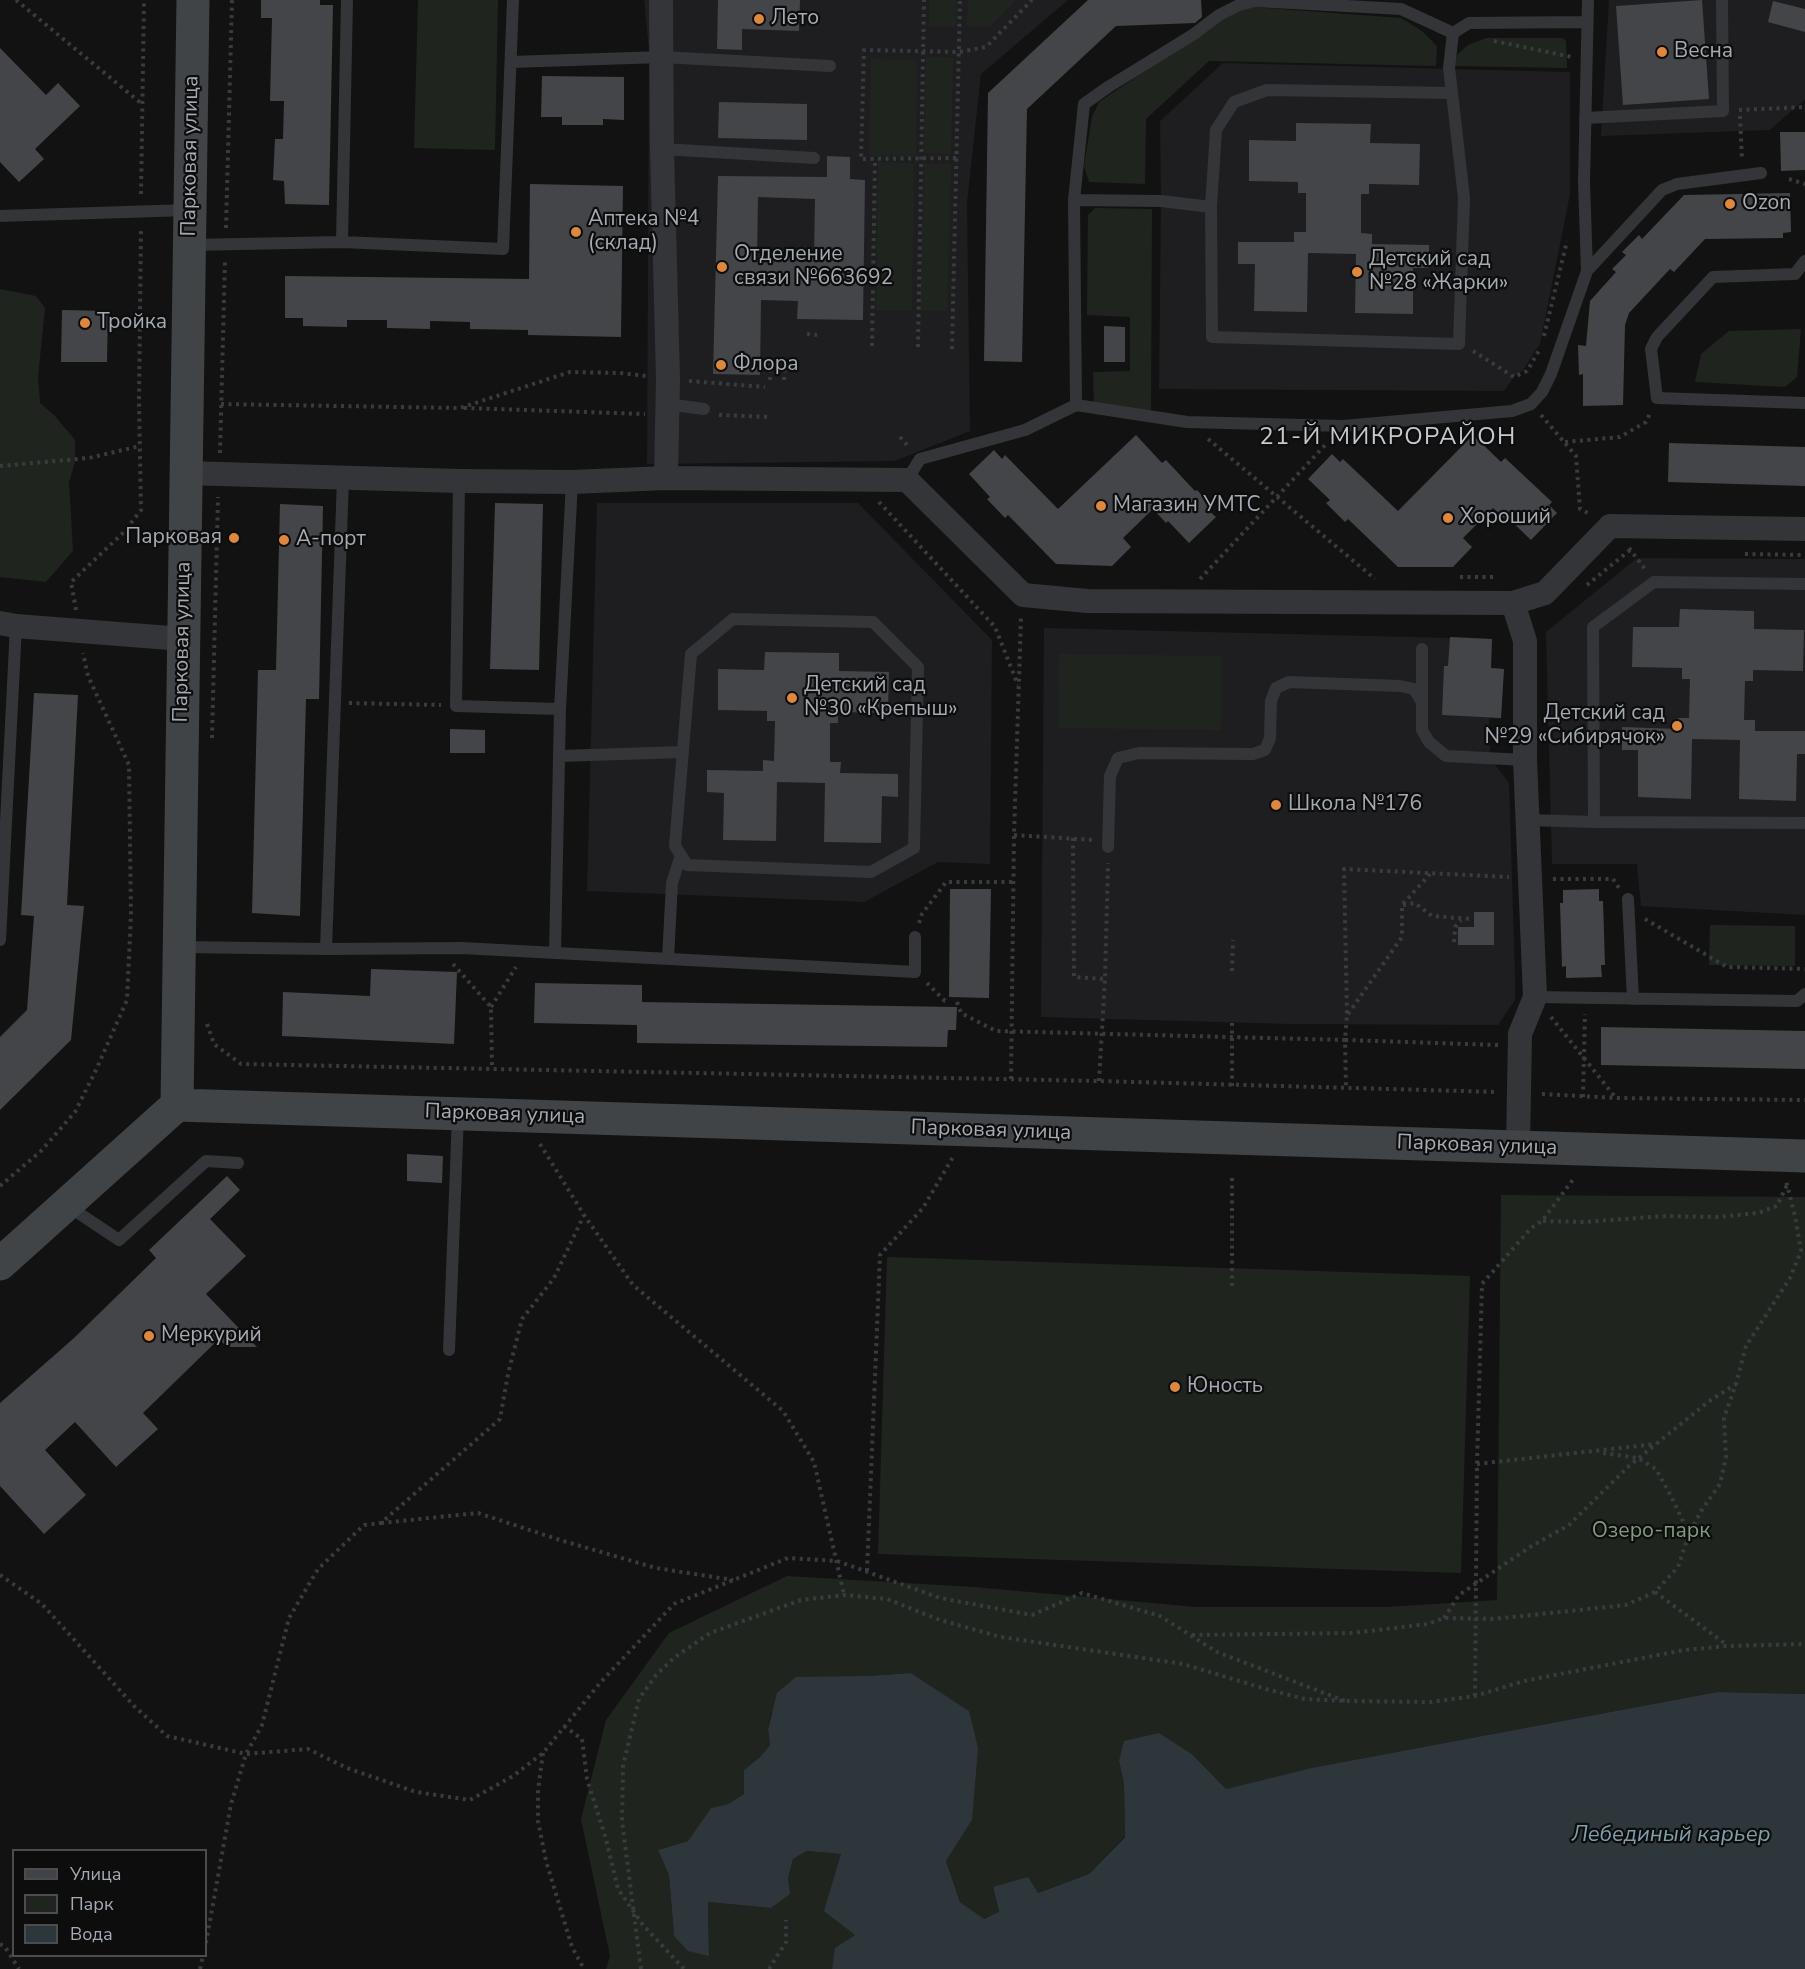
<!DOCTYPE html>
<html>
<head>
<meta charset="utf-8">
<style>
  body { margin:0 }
  #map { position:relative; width:1805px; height:1969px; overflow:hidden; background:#121213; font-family:"Nunito Sans",sans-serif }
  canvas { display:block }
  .legend { position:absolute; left:12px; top:1849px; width:195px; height:108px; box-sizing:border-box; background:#0d0d0e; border:2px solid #4a4c50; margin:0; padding:8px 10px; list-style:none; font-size:18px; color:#a5abb2 }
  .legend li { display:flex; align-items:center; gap:12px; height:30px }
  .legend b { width:30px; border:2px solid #4a4c50 }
</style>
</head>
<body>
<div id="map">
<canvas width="1805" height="1969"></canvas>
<ul class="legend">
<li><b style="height:8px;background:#414447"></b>Улица</li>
<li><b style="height:16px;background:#1f251e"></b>Парк</li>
<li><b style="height:16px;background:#2d363a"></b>Вода</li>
</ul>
</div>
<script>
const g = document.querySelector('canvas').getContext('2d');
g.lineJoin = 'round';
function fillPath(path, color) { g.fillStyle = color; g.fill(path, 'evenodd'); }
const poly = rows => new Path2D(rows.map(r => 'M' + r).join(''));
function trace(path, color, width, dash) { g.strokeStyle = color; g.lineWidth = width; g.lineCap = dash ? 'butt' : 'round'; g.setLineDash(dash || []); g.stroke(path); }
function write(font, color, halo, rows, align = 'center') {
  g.font = font + ' "Nunito Sans",sans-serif'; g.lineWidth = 4.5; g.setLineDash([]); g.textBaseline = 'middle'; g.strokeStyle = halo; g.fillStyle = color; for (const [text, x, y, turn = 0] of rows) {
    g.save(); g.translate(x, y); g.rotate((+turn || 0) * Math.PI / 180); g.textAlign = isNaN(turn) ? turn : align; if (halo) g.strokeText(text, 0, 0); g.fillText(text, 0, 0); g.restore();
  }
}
fillPath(poly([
  [644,0,1068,0,981,74,967,203,970,431,895,461,647,464,649,51],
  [1609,0,1805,0,1805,99,1770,130,1601,136],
  [1223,63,1570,72,1570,194,1540,344,1523,370,1514,377,1504,391,1159,389,1161,201,1160,121],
  [597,503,858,503,992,640,990,864,938,862,864,902,587,891],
  [1637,558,1805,559,1805,915,1641,906,1637,864,1552,864,1546,632],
  [1044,628,1492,639,1491,668,1504,669,1501,719,1489,718,1490,758,1509,783,1515,975,1515,1000,1498,1025,1290,1024,1041,1017]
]), '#1e1e20');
fillPath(poly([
  [418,0,498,0,495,150,414,148],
  [929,0,957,0,956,27,929,26],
  [968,0,1016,0,990,27,967,27],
  [1252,7,1401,18,1422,31,1437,46,1436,66,1209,61,1146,119,1145,184,1089,182,1084,166,1092,117,1099,102,1229,14],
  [1486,38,1563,38,1566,41,1567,68,1453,66,1456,56,1468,45],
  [926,57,953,58,951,154,924,153],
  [871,59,917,60,916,157,869,156],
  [878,162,914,163,912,310,876,310],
  [924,164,951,164,947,311,920,311],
  [1095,208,1152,209,1151,410,1122,411,1094,404,1093,372,1130,371,1130,317,1087,315,1088,215],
  [0,289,36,296,45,308,38,377,40,403,54,415,75,440,75,462,69,482,73,551,46,582,0,577],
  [1801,329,1797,377,1785,387,1695,382,1701,354,1729,331],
  [1059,654,1222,656,1221,730,1058,728],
  [1710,925,1795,926,1795,966,1709,965],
  [1501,1195,1805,1197,1805,1694,1717,1692,1311,1768,1226,1789,1193,1755,1119,1761,1124,1784,1125,1836,1089,1874,1038,1893,993,1887,999,1913,983,1919,960,1902,946,1861,972,1820,969,1711,911,1673,867,1676,771,1713,768,1729,770,1745,760,1757,744,1770,744,1794,728,1804,711,1808,688,1841,658,1850,669,1875,674,1936,709,1955,708,1902,771,1908,789,1894,788,1878,793,1859,807,1851,841,1854,855,1935,836,1948,832,1969,606,1969,610,1956,581,1819,606,1720,669,1633,787,1576,974,1587,1196,1607,1385,1607,1497,1600],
  [887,1257,1470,1276,1461,1573,878,1554]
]), '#1f251e');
fillPath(poly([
  [911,1673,969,1711,978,1748,972,1820,946,1861,960,1902,984,1919,999,1912,993,1887,1028,1877,1038,1893,1089,1874,1125,1837,1124,1784,1119,1761,1124,1741,1159,1733,1193,1755,1226,1789,1311,1768,1717,1692,1805,1694,1805,1969,832,1969,835,1948,855,1935,824,1911,841,1854,807,1851,793,1859,788,1878,790,1894,771,1908,708,1902,709,1956,688,1951,674,1936,669,1875,658,1850,688,1841,711,1808,728,1804,744,1794,744,1770,760,1757,770,1745,768,1729,777,1693,796,1677,867,1676]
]), '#2d363a');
fillPath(poly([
  [261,0,320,0,320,5,333,5,329,205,285,204,284,181,273,180,275,139,283,139,284,101,270,101,272,18,261,18],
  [718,0,800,0,799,31,742,29,742,50,717,49],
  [1088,0,1201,0,1202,17,1195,23,1116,26,1027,109,1022,362,984,361,988,93],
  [1702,0,1709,99,1623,105,1616,6],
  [1773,1,1805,9,1805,32,1768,22],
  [0,48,46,95,58,83,80,106,35,149,44,159,19,182,0,162],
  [542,76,624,77,624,120,603,119,603,125,562,125,562,117,541,117],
  [719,102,807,104,807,140,718,138],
  [1296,123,1371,124,1370,143,1420,144,1419,185,1369,184,1369,194,1361,194,1361,233,1372,234,1372,244,1429,245,1429,268,1413,268,1413,314,1355,313,1356,254,1308,253,1307,312,1254,311,1255,264,1238,264,1238,242,1294,242,1294,232,1306,232,1306,193,1298,193,1298,182,1249,181,1249,140,1296,141],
  [1780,132,1805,132,1805,170,1781,171],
  [827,156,850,157,850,179,865,180,863,320,797,319,798,301,761,300,760,375,713,374,718,176,827,177],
  [758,197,815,199,814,257,757,256],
  [530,184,623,186,621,337,528,335,528,330,470,329,470,322,430,321,430,329,387,328,387,320,347,320,347,327,303,326,303,318,285,318,285,276,529,279],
  [1790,193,1791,232,1783,233,1783,238,1705,239,1674,272,1670,269,1629,313,1625,325,1623,405,1583,406,1583,374,1579,375,1578,345,1586,346,1590,301,1616,272,1612,269,1626,255,1622,252,1639,235,1642,239,1684,195],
  [62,310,108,311,107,362,61,362],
  [1104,326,1125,327,1125,362,1104,362],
  [1136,435,1162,463,1166,460,1195,491,1197,490,1211,505,1207,509,1216,517,1189,543,1168,521,1166,523,1153,509,1123,538,1131,547,1112,566,1056,564,1008,515,1005,518,987,499,990,497,969,474,994,450,1002,459,1005,455,1058,509],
  [1473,435,1501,462,1505,458,1536,487,1552,502,1549,505,1557,513,1531,540,1509,519,1507,521,1493,508,1463,538,1472,547,1453,567,1398,567,1348,519,1345,522,1326,503,1330,500,1308,479,1332,454,1340,462,1343,459,1398,511],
  [1669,443,1805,447,1805,486,1668,482],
  [495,503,543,504,539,670,490,669],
  [280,504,323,506,319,699,306,699,300,916,252,913,258,670,276,670],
  [1680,609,1754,611,1754,629,1804,630,1803,671,1753,670,1753,681,1745,681,1744,720,1755,720,1755,731,1805,731,1805,754,1797,754,1796,801,1739,799,1740,740,1692,739,1691,799,1638,797,1638,750,1622,750,1622,727,1678,729,1678,718,1689,718,1690,679,1682,679,1682,668,1632,667,1633,627,1679,627],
  [1450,637,1492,639,1491,668,1504,669,1501,718,1442,715,1444,666,1448,666],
  [765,652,839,653,839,671,889,672,888,713,838,712,838,723,830,723,830,762,841,762,840,773,898,774,898,797,882,796,881,843,824,842,825,783,777,782,776,841,723,840,724,793,707,792,707,770,763,771,763,760,774,761,775,721,767,721,767,711,718,710,718,669,764,670],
  [34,693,78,695,67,905,84,906,71,1040,0,1110,0,1037,27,1010,34,916,21,915],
  [450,729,485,730,485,753,450,753],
  [950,889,991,889,989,998,949,997],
  [1599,889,1599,901,1603,901,1605,965,1601,965,1602,977,1566,978,1566,966,1562,967,1560,903,1563,903,1563,890],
  [1474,912,1494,912,1494,945,1458,945,1458,927,1474,927],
  [371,969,457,972,454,1044,282,1036,283,992,370,996],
  [535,983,642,985,642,1002,957,1007,956,1030,948,1030,947,1047,637,1043,637,1025,534,1023],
  [1601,1027,1805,1031,1805,1069,1601,1065],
  [407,1154,443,1156,442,1183,407,1181],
  [227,1176,240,1190,210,1219,246,1256,206,1294,257,1347,227,1347,219,1339,143,1413,158,1429,116,1467,75,1422,45,1450,86,1495,44,1534,0,1486,0,1403,74,1338,156,1258,149,1250]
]), '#444548');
trace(poly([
  [16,0,142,104],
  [1494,41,1572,57],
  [1739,110,1805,107],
  [1740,116,1742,160],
  [956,158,861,159,864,50,959,52,986,47,1032,0],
  [1789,179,1805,184],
  [141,194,144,0],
  [226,228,232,0],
  [807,334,817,335],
  [1544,336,1567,241],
  [872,346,875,159],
  [918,347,924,0],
  [952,349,960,0],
  [1473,351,1514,377,1527,371,1540,349],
  [770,380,771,359],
  [784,380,785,360],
  [689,381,765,387],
  [221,404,460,408,570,372,620,373,646,376],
  [464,408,645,414],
  [719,415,771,417],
  [1541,415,1576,456,1580,509,1590,514],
  [900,437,909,447],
  [1208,439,1375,579],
  [1565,442,1620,437,1646,422,1651,411],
  [220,453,225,260],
  [0,466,89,458,140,446],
  [879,502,995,627,1018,685],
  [1629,548,1645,569],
  [1745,554,1805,555],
  [1460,577,1496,577],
  [1200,579,1328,442],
  [1587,585,1630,550],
  [76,610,71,582,124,532,141,510,139,401,141,229],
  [349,703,441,705],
  [212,738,218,497],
  [1014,835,1094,840],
  [1073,838,1074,977,1105,979],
  [1553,879,1613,879,1619,888],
  [1403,905,1415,903,1432,916,1471,919],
  [1645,919,1727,967,1805,969],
  [919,923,922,914,946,882,1013,882],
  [1454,942,1455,927,1461,920],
  [453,964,491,1007,492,1069],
  [1232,971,1233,940],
  [927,983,945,1001,949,1001],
  [957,1002,961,1013,996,1031,1345,1040,1346,1087],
  [491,1007,516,967],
  [1348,1014,1402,937,1402,905,1430,874],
  [1551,1017,1616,1098],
  [207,1024,214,1044,241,1064,1099,1081,1498,1092],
  [1498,1045,1345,1040,1347,1015,1344,869,1509,877],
  [1011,1079,1014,835,1021,617],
  [1099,1081,1105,979,1108,863],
  [1232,1086,1232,1023],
  [1542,1094,1617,1098,1805,1100],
  [1583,1097,1585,1014],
  [540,1144,584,1215,633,1285,783,1411,814,1462,844,1595],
  [0,1186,41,1151,75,1112,96,1070,127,1000,131,915,129,765,88,676,83,653],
  [1543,1221,1584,1222,1665,1216,1718,1217,1758,1213,1777,1206,1787,1185],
  [1232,1286,1232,1178],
  [1603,1453,1638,1458,1656,1469,1671,1496,1689,1534],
  [1477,1464,1656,1444],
  [381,1523,478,1513,560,1540,656,1568,733,1580],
  [867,1571,880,1255,923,1208,953,1157],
  [0,1575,42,1604,134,1706,167,1736,246,1754,308,1749,347,1768,416,1792,470,1800,513,1776,543,1753,600,1683,674,1604,788,1558,837,1561,940,1598,1032,1615,1082,1593,1160,1616,1217,1652,1345,1701],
  [1655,1592,1727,1645],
  [1444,1618,1459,1595,1530,1547,1569,1525,1629,1466,1708,1402,1736,1384],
  [1192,1635,1352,1633,1428,1624,1444,1618,1494,1619,1626,1605,1655,1592,1678,1567,1689,1534,1701,1511,1720,1484,1726,1457,1724,1418,1736,1384,1746,1346,1790,1278,1801,1251,1795,1216,1786,1181],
  [1475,1696,1477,1464,1482,1284,1531,1228,1542,1221,1575,1177],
  [564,1726,582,1739,587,1779,606,1839,618,1889,643,1925,684,1969],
  [543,1753,538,1790,538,1821,546,1861,572,1947,584,1969],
  [206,1943,231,1804,246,1754,262,1725,289,1618,318,1569,364,1525,381,1523,500,1419,508,1374,522,1319,554,1278,584,1215],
  [0,1944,5,1947,19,1969],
  [200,1969,203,1956],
  [641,1969,622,1821,623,1766,639,1699,656,1675,675,1657,710,1633,801,1600,844,1595,887,1599,940,1620,1001,1637,1183,1664,1266,1689,1305,1699,1345,1701,1431,1702,1475,1696,1524,1681,1684,1650,1727,1646,1805,1644],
  [769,1969,786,1942,786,1920]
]), '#393c3e', 4, [3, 4.5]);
trace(poly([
  [511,62,662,57,830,66],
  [1267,90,1452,93,1464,198,1459,344,1212,337,1211,207,1216,130,1234,102,1267,90],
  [1452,93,1449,68,1453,33],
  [1585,118,1723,111,1722,0],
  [662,149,814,158],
  [1074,200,1161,201,1211,207],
  [0,216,188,210],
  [342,242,347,0],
  [190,245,342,242,503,249,513,0],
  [1805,261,1795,274,1713,277,1657,337,1651,349,1657,398,1805,403],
  [1587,271,1584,182,1588,0],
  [667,404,704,409],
  [1076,405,1074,200,1084,104,1108,87,1194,34,1219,15,1239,5,1255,1,1401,9,1453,33,1469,23,1587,22],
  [907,480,920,459,1025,430,1076,405,1187,422,1343,426,1512,411,1531,404,1542,392,1551,374,1587,271,1662,190,1677,184,1761,173],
  [459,481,456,706,560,709],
  [1805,584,1654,582,1593,627,1594,822,1805,823],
  [733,619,873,622,918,667,914,848,871,872,687,865,675,846,691,654,733,619],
  [1422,702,1422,649],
  [560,756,683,752],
  [1527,820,1594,822],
  [1108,847,1110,776,1118,758,1139,753,1253,754,1265,750,1270,738,1271,701,1276,688,1289,682,1400,686,1414,689,1422,702,1422,730,1429,742,1446,756,1525,760],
  [1628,899,1633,999],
  [0,940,16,626],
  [180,947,326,949,343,479],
  [326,949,462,948,915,972,915,937],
  [555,953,560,709,572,482],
  [668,959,672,883,681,855],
  [1535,997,1797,1001,1805,994],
  [68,1206,119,1240,206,1161,238,1163],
  [449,1350,458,1115]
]), '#333538', 12);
trace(poly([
  [661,0,662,149,668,379,666,478],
  [186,473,459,481,572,482,666,478,907,480,1023,595,1087,601,1513,603,1525,641,1525,760,1535,997,1520,1034,1518,1147],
  [1513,603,1545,593,1610,526,1805,529],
  [0,623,16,626,183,639]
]), '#333538', 24);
trace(poly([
  [177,1105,193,0],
  [0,1264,177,1105,1805,1156]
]), '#414447', 33);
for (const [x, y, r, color] of [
  [759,19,6,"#de883f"],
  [1662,52,6,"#de883f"],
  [1730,204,6,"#de883f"],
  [576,232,6,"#de883f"],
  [722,267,6,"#de883f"],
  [1357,272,6,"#de883f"],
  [85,323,6,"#de883f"],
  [721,365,6,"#de883f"],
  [1101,506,6,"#de883f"],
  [1448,518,6,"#de883f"],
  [234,538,6,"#de883f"],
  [284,540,6,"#de883f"],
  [792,698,6,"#de883f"],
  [1677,726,6,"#de883f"],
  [1276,805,6,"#de883f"],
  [149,1336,6,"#de883f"],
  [1175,1387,6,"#de883f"]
]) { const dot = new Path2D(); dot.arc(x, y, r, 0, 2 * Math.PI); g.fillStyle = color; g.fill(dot); trace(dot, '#0d0d0e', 2); }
write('21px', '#a5abb2', '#0d0d0e', [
  ["Лето",771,19],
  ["Весна",1674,52],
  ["Ozon",1742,204],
  ["Аптека №4",588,220],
  ["(склад)",588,244],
  ["Отделение",734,255],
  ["связи №663692",734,279],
  ["Детский сад",1369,260],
  ["№28 «Жарки»",1369,284],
  ["Тройка",97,323],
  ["Флора",733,365],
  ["Магазин УМТС",1113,506],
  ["Хороший",1460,518],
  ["Парковая",222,538,"right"],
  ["А-порт",296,540],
  ["Детский сад",804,686],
  ["№30 «Крепыш»",804,710],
  ["Детский сад",1665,714,"right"],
  ["№29 «Сибирячок»",1665,738,"right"],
  ["Школа №176",1288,805],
  ["Меркурий",161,1336],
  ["Юность",1187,1387]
], 'left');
write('21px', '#a5abb2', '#0d0d0e', [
  ["Парковая улица",191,156,-89],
  ["Парковая улица",183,642,-89],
  ["Парковая улица",505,1115,2],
  ["Парковая улица",991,1131,2],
  ["Парковая улица",1477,1146,2]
]);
write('21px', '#829b7d', '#0d0d0e', [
  ["Озеро-парк",1651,1532]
]);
write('italic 22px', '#7f9faa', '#0d0d0e', [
  ["Лебединый карьер",1671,1836]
]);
g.letterSpacing = '1.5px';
write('24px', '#c5cacf', '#0d0d0e', [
  ["21-Й МИКРОРАЙОН",1388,438]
]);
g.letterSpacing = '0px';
</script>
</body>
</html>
